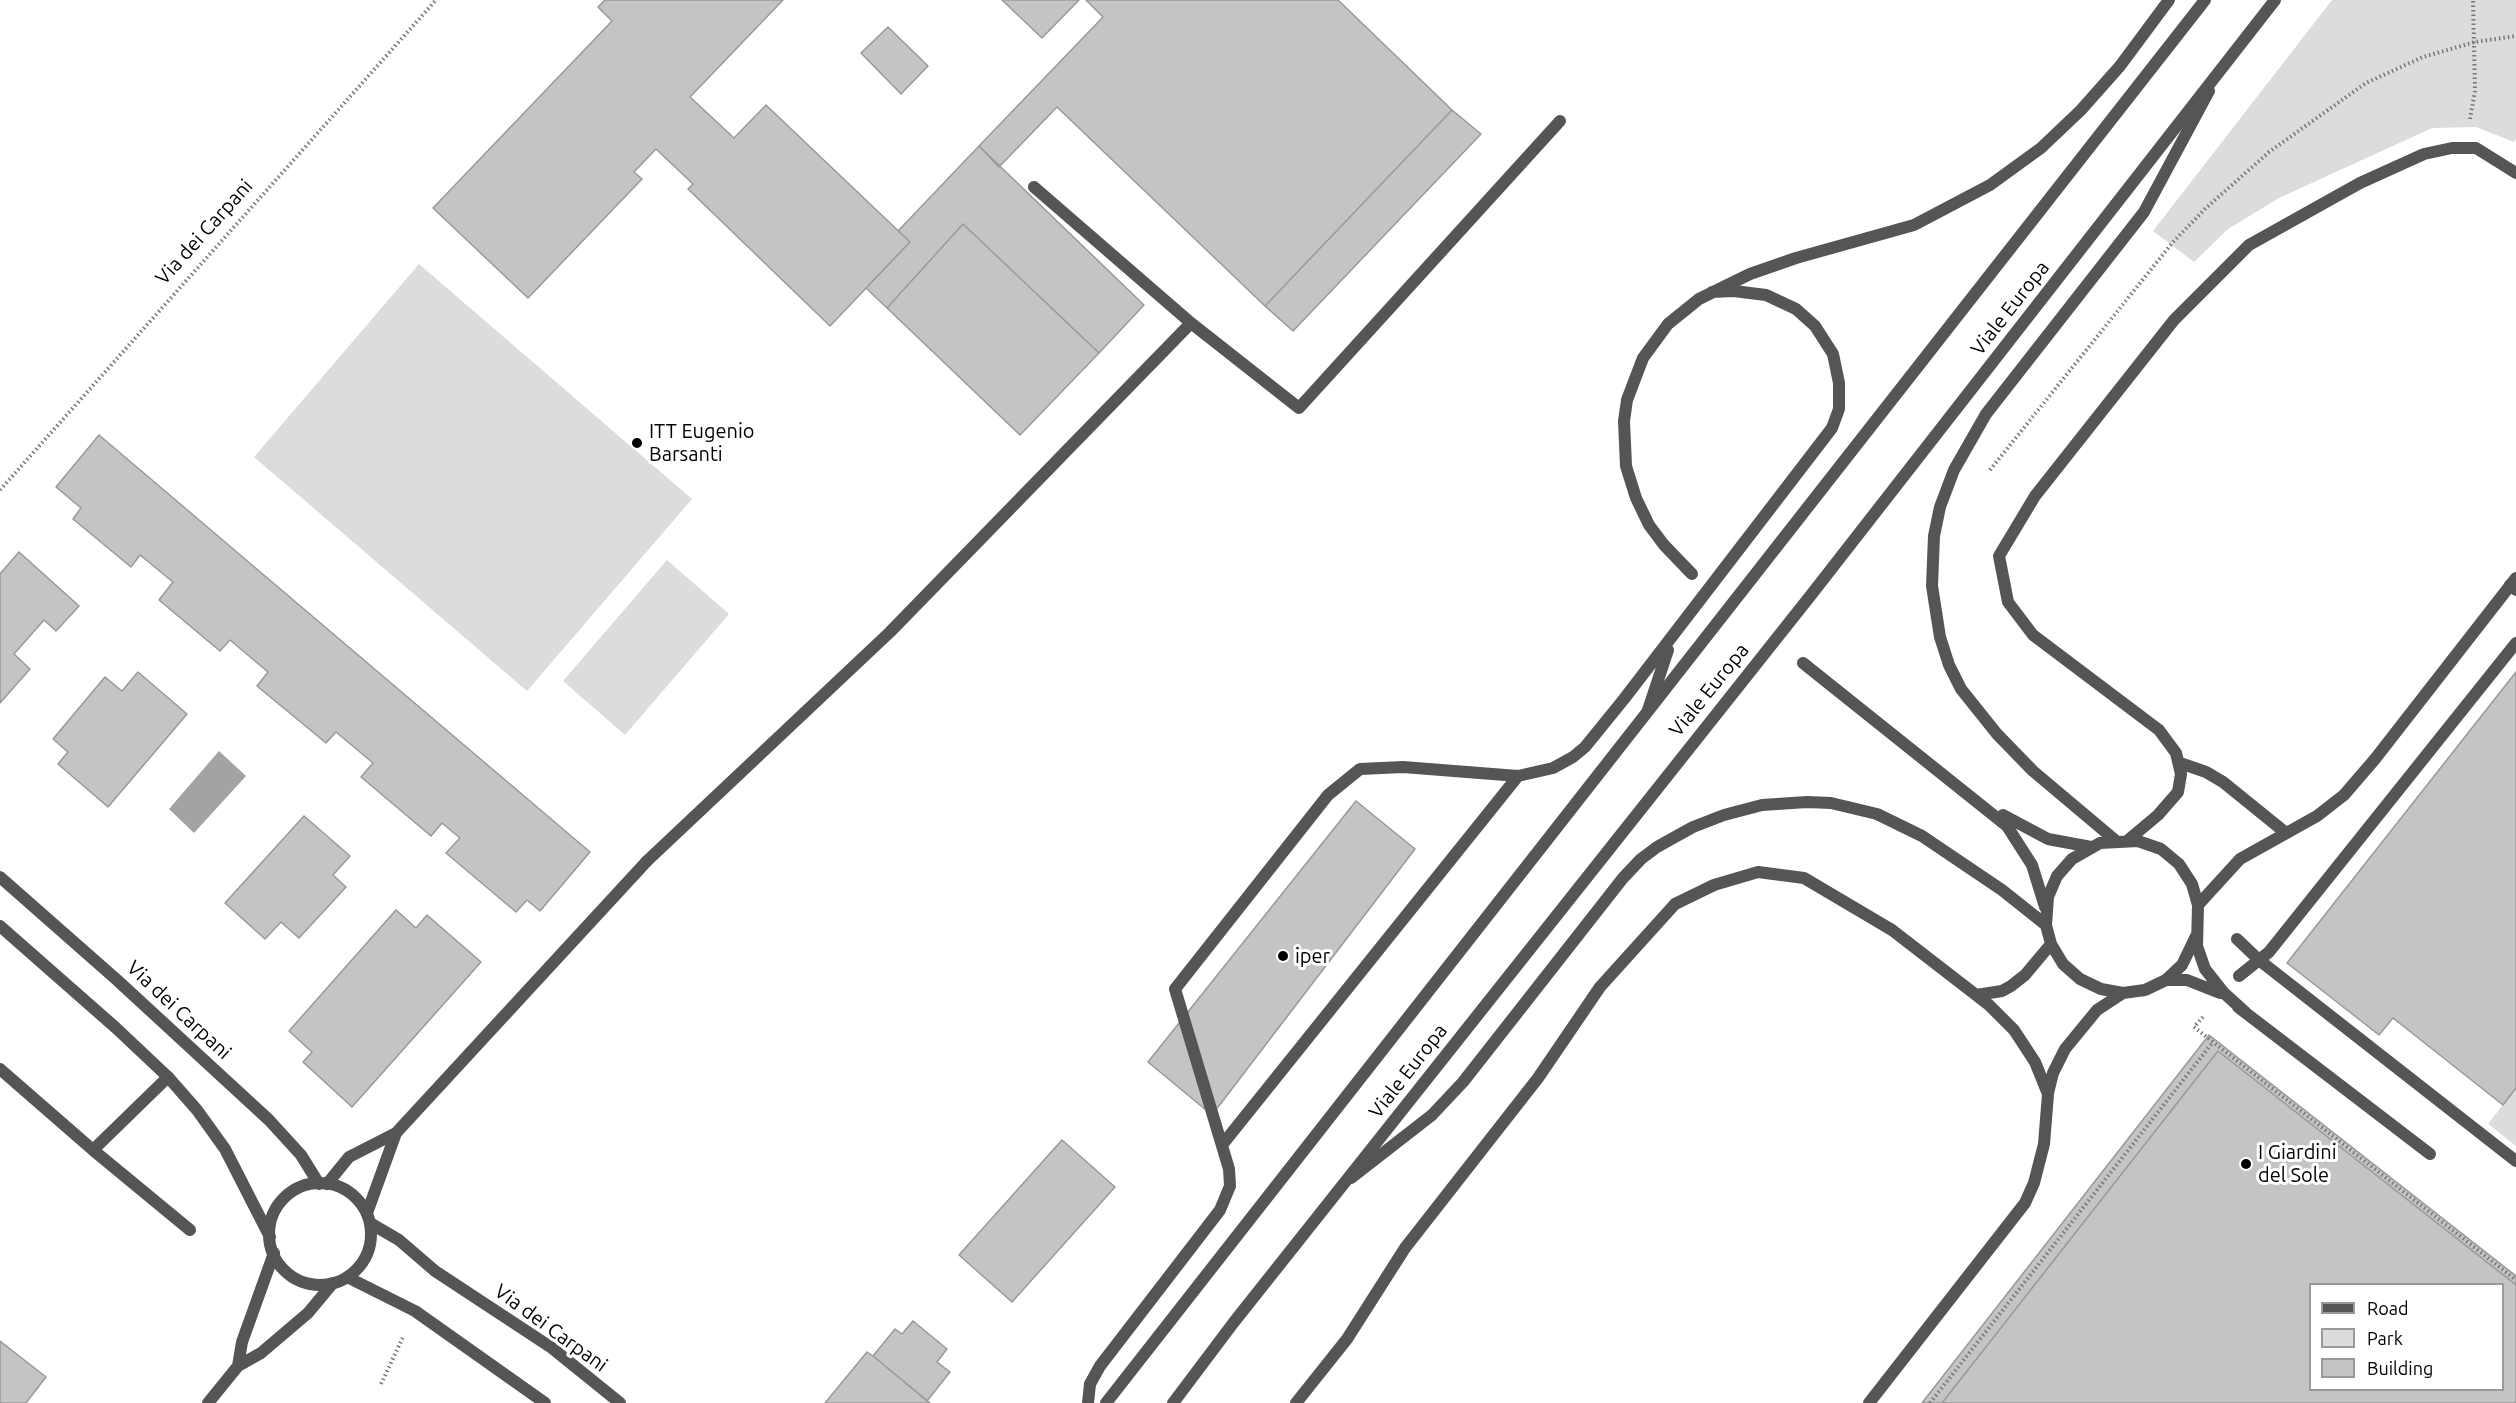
<!DOCTYPE html>
<html>
<head>
<meta charset="utf-8">
<style>
  body { margin:0 }
  #map { position:relative; width:2516px; height:1403px; overflow:hidden; background:#fff; font-family:Ubuntu,sans-serif }
  canvas { display:block }
  .legend { position:absolute; left:2309px; top:1283px; width:195px; height:108px; box-sizing:border-box; background:#fff; border:2px solid #999; margin:0; padding:8px 10px; list-style:none; font-size:18px; color:#000 }
  .legend li { display:flex; align-items:center; gap:12px; height:30px }
  .legend b { width:30px; border:2px solid #999 }
</style>
</head>
<body>
<div id="map">
<canvas width="2516" height="1403"></canvas>
<ul class="legend">
<li><b style="height:8px;background:#555"></b>Road</li>
<li><b style="height:16px;background:#dcdcdc"></b>Park</li>
<li><b style="height:16px;background:#c4c4c4"></b>Building</li>
</ul>
</div>
<script>
const g = document.querySelector('canvas').getContext('2d');
g.lineJoin = 'round';
function fillPath(path, color) { g.fillStyle = color; g.fill(path, 'evenodd'); }
const poly = rows => new Path2D(rows.map(r => 'M' + r).join(''));
function trace(path, color, width, dash) { g.strokeStyle = color; g.lineWidth = width; g.lineCap = dash ? 'butt' : 'round'; g.setLineDash(dash || []); g.stroke(path); }
function write(font, color, halo, rows, align = 'center') {
  g.font = font + ' Ubuntu,sans-serif'; g.lineWidth = 6; g.setLineDash([]); g.textBaseline = 'middle'; g.strokeStyle = halo; g.fillStyle = color; for (const [text, x, y, turn = 0] of rows) {
    g.save(); g.translate(x, y); g.rotate((+turn || 0) * Math.PI / 180); g.textAlign = isNaN(turn) ? turn : align; if (halo) g.strokeText(text, 0, 0); g.fillText(text, 0, 0); g.restore();
  }
}
fillPath(poly([
  [2332,0,2516,0,2516,139,2514,142,2476,127,2432,128,2279,198,2228,229,2194,262,2153,231],
  [419,264,692,499,527,691,254,457],
  [667,560,729,614,625,735,563,681],
  [2516,1088,2516,1146,2488,1124]
]), '#dcdcdc');
fillPath(poly([
  [219,751,246,776,194,833,169,809]
]), '#a3a3a3');
const building = poly([
  [605,0,783,0,690,97,734,138,766,105,910,242,830,326,688,189,693,184,656,149,634,172,642,179,528,298,433,208,612,21,598,7,605,0],
  [1002,0,1079,0,1042,38,1002,0],
  [1086,0,1338,0,1452,110,1265,306,1057,107,999,167,979,146,1103,17,1086,0],
  [888,27,928,66,901,94,861,53,888,27],
  [1452,110,1481,134,1293,331,1265,306,1452,110],
  [979,146,1144,305,1099,353,963,224,887,308,866,288,910,242,898,231,979,146],
  [963,224,1099,353,1020,435,887,308,963,224],
  [99,435,590,852,540,911,527,900,516,912,446,853,460,838,442,823,431,836,361,777,373,763,336,732,326,743,257,686,268,672,230,640,220,651,159,600,173,582,140,555,131,567,73,519,81,508,56,487,99,435],
  [19,552,79,606,56,631,44,620,14,654,30,669,0,703,0,574,19,552],
  [138,672,187,714,108,807,58,764,68,752,53,739,105,677,122,691,138,672],
  [2516,672,2516,1088,2503,1105,2393,1018,2379,1035,2287,963,2516,672],
  [1356,801,1415,849,1212,1115,1148,1062,1356,801],
  [304,816,350,856,333,875,346,887,299,938,281,922,265,939,225,903,304,816],
  [396,910,416,928,427,915,481,962,352,1107,303,1062,312,1052,289,1031,396,910],
  [2209,1035,2516,1276,2516,1285,2218,1051,1942,1403,1922,1403,2209,1035],
  [2218,1051,2516,1285,2516,1403,1942,1403,2218,1051],
  [2310,1284,2502,1284,2502,1390,2310,1390,2310,1284],
  [1062,1140,1115,1187,1012,1302,959,1255,1062,1140],
  [913,1321,947,1349,937,1362,950,1372,927,1401,873,1356,895,1329,902,1334,913,1321],
  [0,1341,46,1377,26,1403,0,1403,0,1341],
  [867,1352,873,1356,930,1403,825,1403,867,1352]
]);
fillPath(building, '#c4c4c4');
trace(building, '#999', 1.5);
trace(poly([
  [2470,119,2475,91,2473,0],
  [1990,470,2173,242,2205,209,2269,152,2366,83,2423,57,2475,42,2516,36],
  [0,490,436,0],
  [2203,1017,2194,1027,2516,1280],
  [381,1384,403,1337],
  [1930,1403,2213,1042]
]), '#777', 4, [1.5, 3]);
trace(poly([
  [1034,187,1191,323],
  [1692,574,1664,545,1649,525,1636,498,1626,466,1624,421,1627,400,1643,358,1668,324,1699,299,1750,274,1796,258,1914,225,1990,185,2041,148,2081,110,2120,66,2169,0],
  [1803,663,2007,826,2032,865,2045,907],
  [1648,710,1668,650],
  [2180,763,2206,772,2223,782,2286,833],
  [2003,815,2048,839,2091,847],
  [2115,840,2033,771,1997,734,1961,689,1949,665,1940,637,1932,586,1934,536,1940,507,1954,470,1986,414,2144,212,2209,91],
  [2127,841,2158,815,2178,792,2181,774,2176,753,2159,730,2033,635,2008,602,1999,556,2035,496,2174,320,2249,245,2360,183,2424,154,2452,148,2476,148,2516,173],
  [647,861,890,632,1191,323,1299,408,1560,121],
  [2198,905,2240,859,2317,816,2344,795,2375,759,2516,578],
  [2196,936,2182,965,2166,980,2145,990,2123,993,2101,989,2080,979,2063,964,2051,944,2046,925,2048,897,2057,876,2072,859,2100,843,2138,841,2161,849,2179,864,2192,884,2198,905,2197,946,2205,969,2224,993,2245,1012],
  [2166,980,2187,980,2220,993],
  [1976,995,2002,991,2011,986,2025,975,2051,944],
  [2238,1007,2430,1154],
  [0,1069,93,1150,168,1077],
  [2048,1093,2053,1073,2065,1049,2097,1010,2123,993],
  [1222,1145,1518,776],
  [93,1150,190,1230],
  [1351,1178,1432,1115,1463,1082,1623,878,1641,859,1657,847,1693,827,1724,815,1762,805,1807,802,1831,803,1877,814,1922,836,2002,890,2046,925],
  [1088,1403,1090,1384,1100,1366,1220,1210,1230,1186,1229,1169,1175,989,1328,795,1360,769,1403,767,1518,776,1553,768,1573,757,1585,747,1624,699,1832,428,1839,409,1839,383,1833,354,1815,326,1796,309,1766,295,1734,291,1712,292],
  [1296,1403,1347,1339,1405,1248,1538,1078,1600,987,1675,904,1714,885,1758,872,1804,878,1892,930,1989,1005,2014,1030,2035,1062,2048,1094,2044,1144,2034,1183,2025,1203,1869,1403]
]), '#555', 12);
trace(poly([
  [2510,585,2516,590],
  [2237,939,2259,960,2516,1161],
  [2239,976,2269,952,2516,643]
]), '#555', 12);
trace(poly([
  [327,1184,349,1157,396,1133,647,861],
  [367,1213,396,1133],
  [238,1366,242,1342,274,1253],
  [208,1403,238,1366,261,1353,308,1313,333,1283]
]), '#555', 12);
trace(poly([
  [0,877,117,980,269,1120,301,1155,319,1184],
  [0,926,116,1028,168,1077,197,1110,225,1149,270,1237],
  '269 1234a51 51 0 1 1 102 0a51 51 0 1 1-102 0Z',
  [370,1223,399,1240,435,1271,552,1348,620,1403],
  [347,1277,415,1311,545,1403],
  [1106,1403,2205,0],
  [1173,1403,1234,1322,1811,595,2275,0]
]), '#555', 12);
for (const [x, y, r, color] of [
  [637,443,6,"#000"],
  [1283,956,6,"#000"],
  [2246,1164,6,"#000"]
]) { const dot = new Path2D(); dot.arc(x, y, r, 0, 2 * Math.PI); g.fillStyle = color; g.fill(dot); trace(dot, '#fff', 2); }
write('20px', '#000', '#fff', [
  ["Via dei Carpani",204,232,-48],
  ["Viale Europa",2010,308,-52],
  ["Viale Europa",1709,690,-51],
  ["Via dei Carpani",179,1010,43],
  ["Viale Europa",1408,1071,-52],
  ["Via dei Carpani",551,1328,36]
]);
write('20px', '#000', '#fff', [
  ["ITT Eugenio",649,431],
  ["Barsanti",649,454],
  ["iper",1295,956],
  ["I Giardini",2258,1152],
  ["del Sole",2258,1175]
], 'left');
</script>
</body>
</html>
